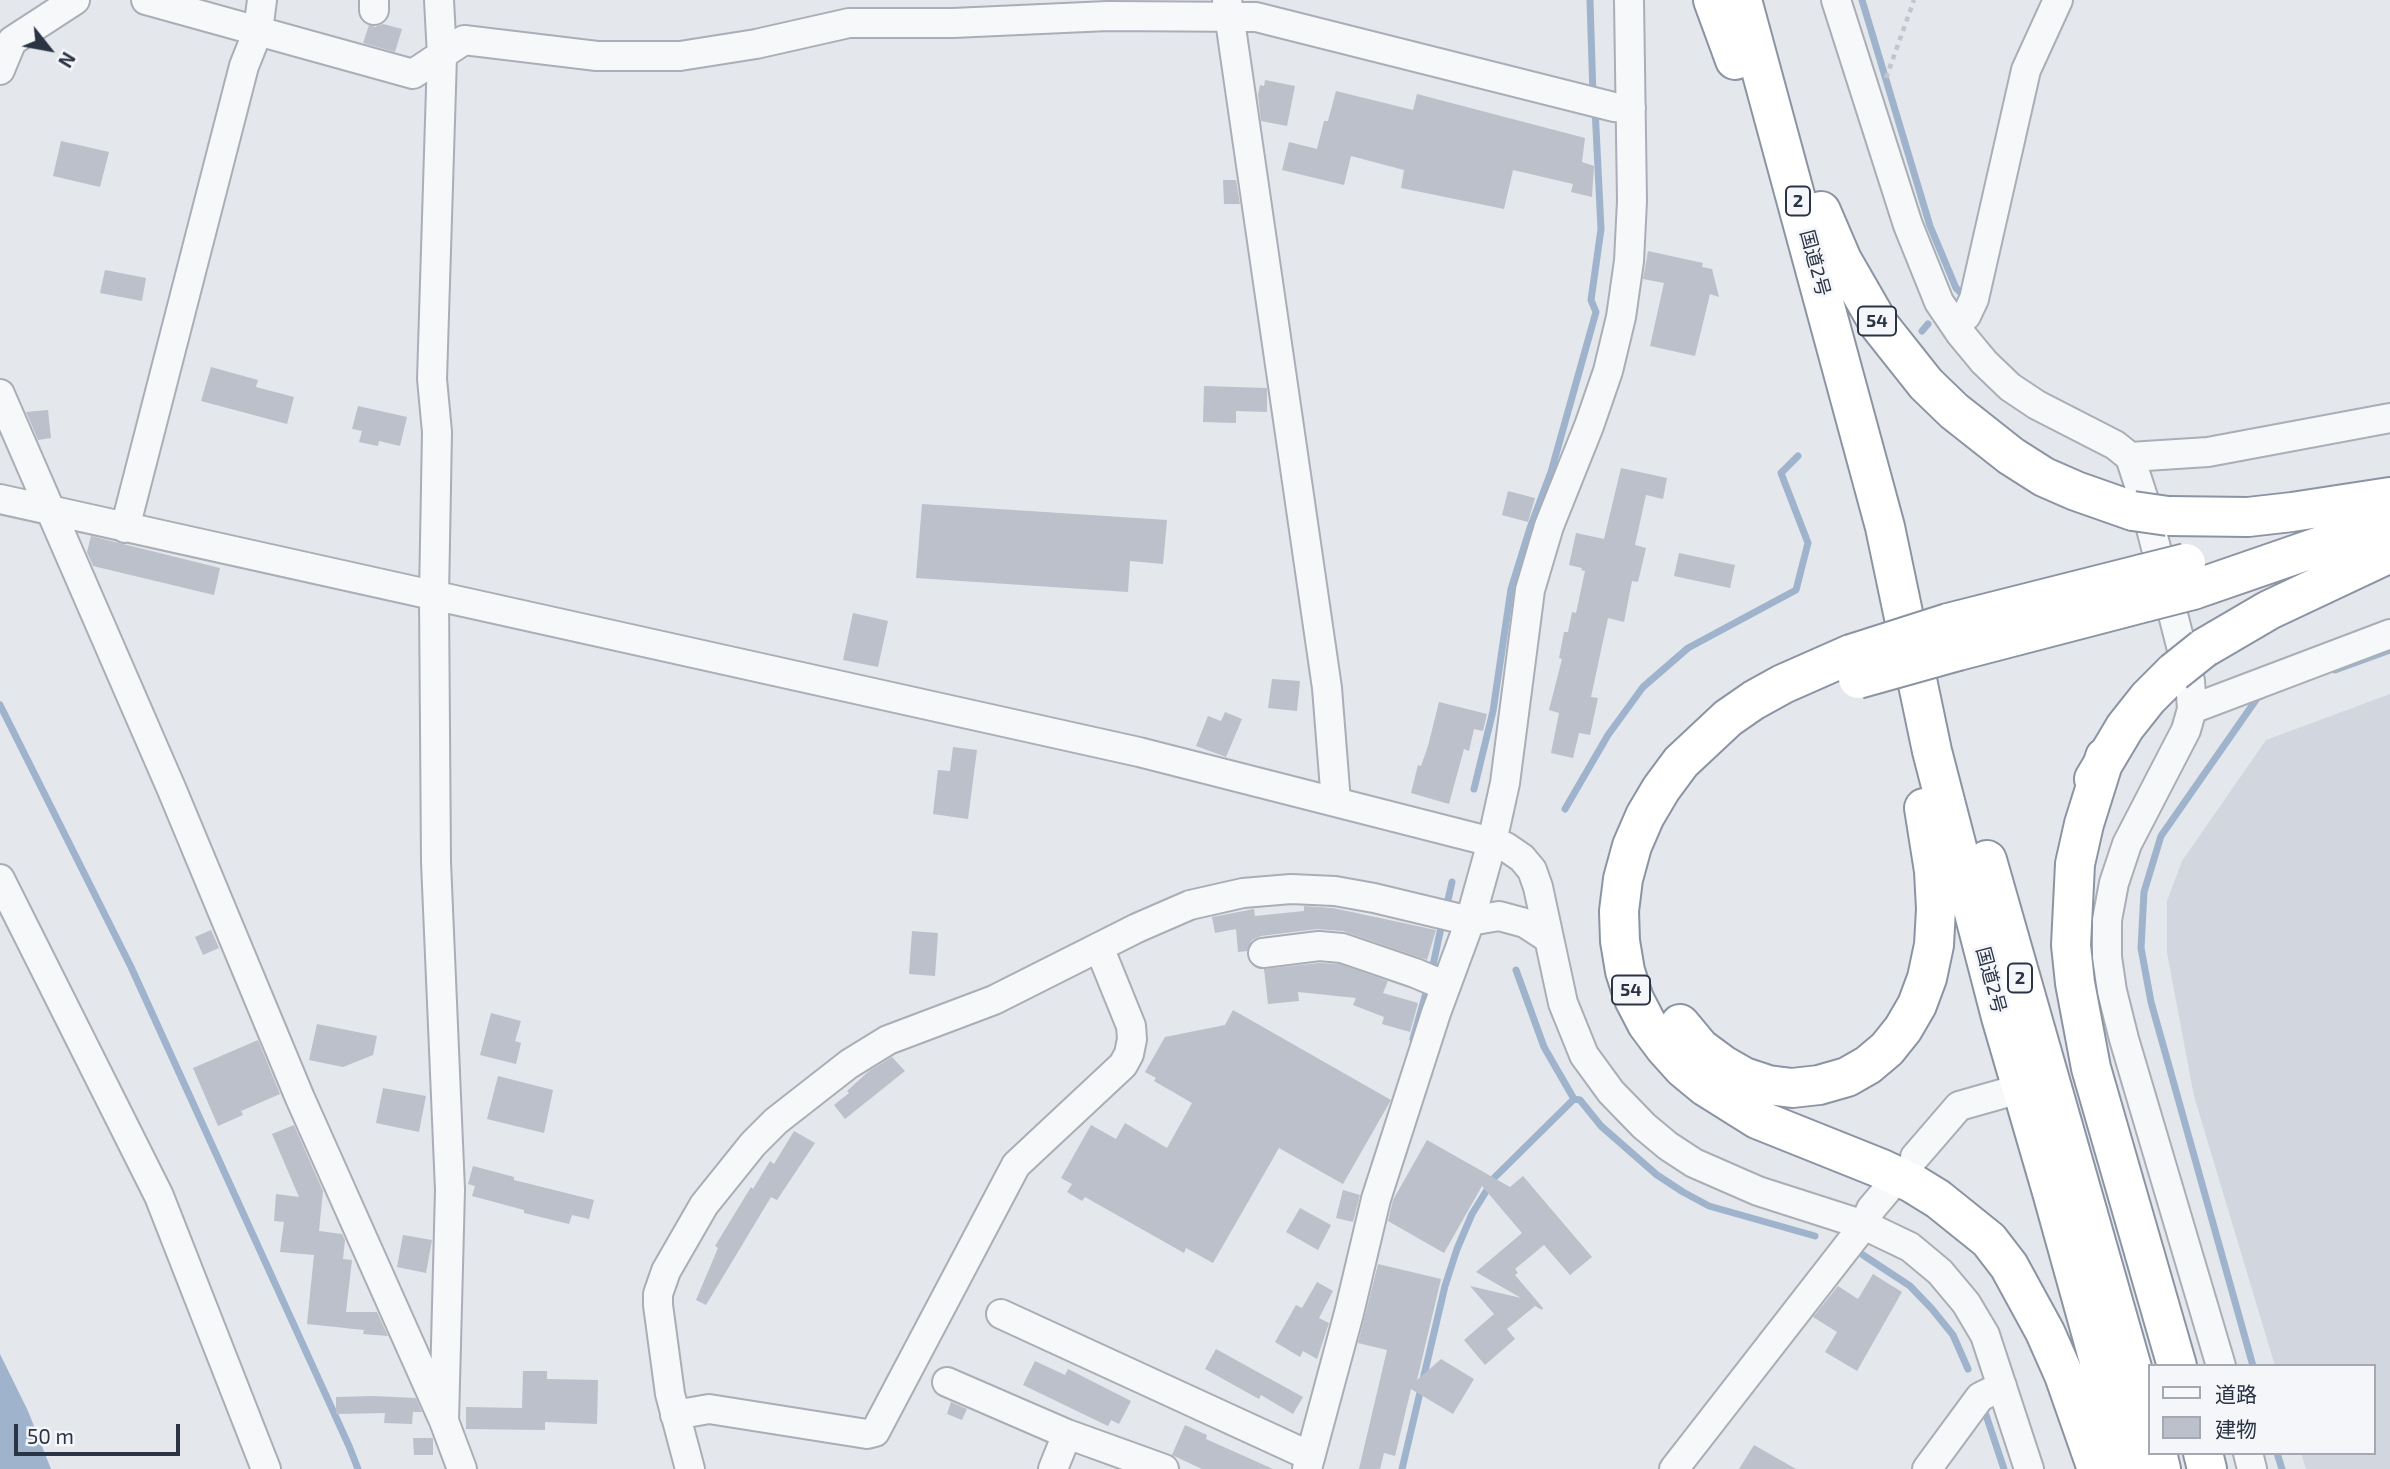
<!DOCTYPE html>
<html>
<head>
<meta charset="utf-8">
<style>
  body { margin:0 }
  #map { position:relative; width:2390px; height:1469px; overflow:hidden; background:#e4e7ec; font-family:"Exo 2","Noto Sans JP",sans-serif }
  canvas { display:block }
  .legend { position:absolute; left:2148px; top:1364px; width:228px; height:91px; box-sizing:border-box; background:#f4f6f9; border:2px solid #a4a8b1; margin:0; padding:9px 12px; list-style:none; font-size:21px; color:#2b3445 }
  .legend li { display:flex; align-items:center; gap:14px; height:35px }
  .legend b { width:35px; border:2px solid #a4a8b1 }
  .north { position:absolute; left:14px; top:14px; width:70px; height:70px; -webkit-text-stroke:5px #f4f6f9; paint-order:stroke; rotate:121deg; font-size:19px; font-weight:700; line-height:28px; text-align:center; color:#2b3445 }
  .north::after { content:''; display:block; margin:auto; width:24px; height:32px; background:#2b3445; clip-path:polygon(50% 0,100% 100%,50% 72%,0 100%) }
  .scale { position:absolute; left:14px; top:1424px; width:166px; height:32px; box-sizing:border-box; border:4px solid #2b3445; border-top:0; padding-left:9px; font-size:21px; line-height:24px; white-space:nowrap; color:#2b3445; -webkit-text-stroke:5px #f4f6f9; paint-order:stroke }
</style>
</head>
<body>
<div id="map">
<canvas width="2390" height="1469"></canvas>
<ul class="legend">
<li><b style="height:9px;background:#f7f8fa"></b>道路</li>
<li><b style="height:19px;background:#bbc0ca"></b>建物</li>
</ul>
<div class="north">N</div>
<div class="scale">50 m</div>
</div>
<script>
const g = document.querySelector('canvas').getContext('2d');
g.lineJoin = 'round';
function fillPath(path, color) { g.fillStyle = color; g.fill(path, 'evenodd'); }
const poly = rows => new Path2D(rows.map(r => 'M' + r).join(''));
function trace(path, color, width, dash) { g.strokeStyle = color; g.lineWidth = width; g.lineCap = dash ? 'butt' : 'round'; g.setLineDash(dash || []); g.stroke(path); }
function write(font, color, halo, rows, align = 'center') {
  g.font = font + ' "Exo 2","Noto Sans JP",sans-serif'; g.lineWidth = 6; g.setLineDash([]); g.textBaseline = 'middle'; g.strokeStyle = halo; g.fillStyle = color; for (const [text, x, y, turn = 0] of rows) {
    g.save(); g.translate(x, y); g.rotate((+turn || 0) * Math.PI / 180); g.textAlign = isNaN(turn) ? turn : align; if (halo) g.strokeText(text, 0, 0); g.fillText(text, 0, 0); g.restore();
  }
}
fillPath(poly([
  [2390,694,2390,1469,2306,1469,2301,1453,2374,1453,2374,1366,2275,1366,2194,1096,2167,953,2167,901,2182,861,2266,740]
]), '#d2d6de');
fillPath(poly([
  [0,1354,28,1411,51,1469,0,1469]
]), '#9fb4cc');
trace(poly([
  [1590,0,1593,96],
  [1862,0,1930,226,1956,288,1960,292],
  [1922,331,1928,324],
  [2335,670,2390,650],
  [0,705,131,967,349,1446,358,1469],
  [1474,789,1493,711,1511,589,1530,528,1551,472,1596,312,1591,300,1601,229,1595,108],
  [1565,809,1608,735,1643,687,1688,648,1796,590,1808,543,1781,473,1798,456],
  [1446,909,1452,882],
  [1432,970,1442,923],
  [1413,1039,1426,993],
  [1574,1099,1580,1100,1601,1126,1657,1175,1683,1192,1709,1206,1815,1236],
  [1863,1255,1910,1286,1932,1309,1953,1335,1968,1369],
  [2253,1366,2151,1002,2141,948,2144,892,2161,836,2258,697,2262,696],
  [1984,1409,2004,1469],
  [2277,1453,2282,1469],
  [1402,1469,1445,1286,1457,1249,1472,1214,1495,1177,1574,1099,1544,1047,1516,970]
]), '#9fb4cc', 7);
fillPath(poly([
  [383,24,402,29,395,52,363,43,369,25,375,27],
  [1265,80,1295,86,1287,126,1261,121,1258,95,1260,85,1264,86],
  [1336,91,1413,110,1417,94,1585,138,1582,162,1594,166,1592,197,1571,192,1573,184,1513,170,1504,209,1401,188,1404,170,1351,156,1344,185,1282,170,1289,142,1317,149,1324,121,1328,121],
  [61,141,109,152,100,187,53,176],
  [1223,180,1236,180,1240,204,1224,204],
  [1648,251,1703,263,1702,267,1712,269,1719,297,1710,294,1695,356,1650,346,1664,283,1643,279],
  [105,270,146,278,142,301,100,293],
  [211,367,258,380,256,387,294,397,287,424,201,401],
  [1204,386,1267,388,1267,412,1236,411,1236,423,1203,422],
  [358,406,407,417,400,446,379,441,378,446,359,442,362,431,352,429],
  [48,410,51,438,38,440,26,412],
  [1621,468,1667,478,1663,499,1646,495,1635,545,1646,548,1638,582,1632,581,1624,622,1608,618,1591,697,1598,698,1590,735,1579,733,1573,758,1551,753,1559,713,1549,710,1562,659,1559,658,1564,632,1568,632,1572,612,1576,613,1585,571,1581,570,1582,568,1569,565,1576,533,1604,539],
  [1508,491,1535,498,1528,522,1502,515],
  [922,504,1167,520,1163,564,1130,561,1128,592,916,578],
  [91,536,220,568,214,595,93,566,87,552],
  [1679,553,1735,565,1730,588,1674,576],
  [853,613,888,621,878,667,843,660],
  [1272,679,1300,681,1297,711,1268,708],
  [1439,702,1487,714,1483,731,1474,729,1469,751,1464,749,1449,804,1411,793,1418,765,1421,766,1428,746],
  [1225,712,1242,719,1226,757,1196,746,1208,716,1221,721],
  [953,747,977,750,968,819,933,814,938,770,950,771],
  [1304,906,1333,908,1436,930,1427,960,1343,931,1317,929,1261,936,1252,940,1247,951,1238,952,1236,929,1215,933,1212,917,1254,909,1255,916,1304,911],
  [211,930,219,948,203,955,195,937],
  [912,931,938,933,935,976,909,974],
  [1319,963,1339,964,1388,981,1383,993,1418,1003,1410,1032,1382,1024,1384,1017,1353,1005,1356,998,1298,992,1299,1001,1268,1004,1264,969],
  [1233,1010,1391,1100,1343,1184,1279,1148,1213,1263,1186,1248,1184,1253,1085,1197,1082,1201,1067,1192,1072,1184,1061,1178,1091,1125,1116,1139,1125,1123,1167,1148,1192,1103,1154,1081,1156,1078,1145,1072,1165,1037,1225,1025],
  [491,1013,521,1021,515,1041,521,1043,516,1064,480,1055],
  [317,1024,377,1036,373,1055,343,1067,309,1060],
  [258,1040,280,1094,241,1111,243,1115,218,1126,193,1068],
  [892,1057,905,1071,845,1119,834,1105,849,1093,847,1091,869,1071],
  [498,1076,553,1090,544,1133,487,1119],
  [383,1088,426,1096,419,1132,376,1123],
  [294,1125,323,1191,319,1231,342,1234,345,1240,343,1259,352,1260,346,1312,377,1312,388,1336,363,1334,364,1330,307,1324,314,1255,280,1252,284,1222,274,1221,276,1194,299,1197,272,1134],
  [794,1131,815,1143,777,1200,771,1197,706,1305,696,1300,718,1248,715,1246,751,1187,753,1189,770,1161,774,1164],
  [1427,1140,1510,1187,1523,1176,1592,1257,1570,1275,1544,1245,1515,1269,1518,1273,1515,1275,1543,1308,1542,1310,1535,1306,1507,1329,1515,1339,1485,1365,1464,1340,1494,1314,1470,1286,1521,1298,1476,1272,1522,1233,1482,1186,1444,1253,1388,1221,1393,1200],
  [473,1166,514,1177,514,1180,594,1200,589,1219,572,1215,569,1224,524,1213,524,1210,472,1196,475,1186,468,1184],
  [1343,1190,1360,1195,1353,1222,1336,1218],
  [1300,1208,1331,1225,1318,1250,1286,1232],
  [403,1235,432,1240,426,1273,397,1267],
  [1378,1264,1441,1279,1417,1380,1441,1359,1474,1379,1453,1414,1411,1389,1395,1456,1384,1453,1380,1469,1359,1469,1387,1350,1358,1343],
  [1873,1274,1902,1292,1857,1371,1825,1352,1837,1332,1813,1317,1838,1286,1858,1299],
  [1317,1282,1333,1291,1319,1318,1329,1323,1317,1359,1303,1351,1300,1357,1275,1342,1296,1305,1302,1308],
  [1216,1349,1303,1397,1293,1414,1261,1395,1259,1399,1205,1369],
  [1035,1361,1065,1375,1068,1369,1131,1401,1119,1424,1111,1420,1108,1426,1023,1385],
  [523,1371,547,1371,547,1379,598,1380,597,1424,545,1422,545,1430,466,1429,466,1407,522,1408],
  [372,1396,416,1398,422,1412,413,1412,412,1424,384,1423,385,1413,336,1414,336,1397],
  [951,1402,967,1409,962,1420,947,1414],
  [1185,1425,1207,1435,1206,1439,1273,1469,1202,1469,1172,1455],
  [413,1438,433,1438,433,1455,414,1455],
  [1754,1445,1796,1469,1739,1469]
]), '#bbc0ca');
const minor = poly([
  [146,0,413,74,464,40,597,56,680,56,756,44,849,23,953,23,1108,16,1256,17,1614,107,1631,108],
  [374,0,374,10],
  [439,0,442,56,432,379,437,432,434,596,436,862,450,1190,444,1421],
  [1227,0,1327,688,1336,802],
  [1836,0,1908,225,1939,302,1960,333,1984,362,2010,387,2037,405,2115,445,2130,457,2143,497,2190,681,2192,709,2186,730,2127,844,2114,883,2107,920,2107,957,2112,991,2124,1039,2221,1366],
  [0,70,12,41,75,0],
  [1954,324,1966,316,1974,299,2026,70,2058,0],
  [0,394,172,790,300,1098,444,1421,462,1469],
  [2130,457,2208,452,2390,418],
  [0,499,1139,752,1492,842,1506,847,1522,858,1532,870,1538,887,1563,1003,1584,1055,1611,1092,1644,1126,1668,1146,1694,1163,1758,1191,1864,1225,1910,1247,1940,1272,1966,1303,1985,1335,2029,1469],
  [125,528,244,66,258,31,262,0],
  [2192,709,2390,634],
  [0,879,159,1196,266,1469],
  [1263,953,1319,946,1342,948,1415,973,1446,986],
  [1915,1157,1959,1106,2005,1093],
  [1001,1314,1310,1456],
  [947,1382,1067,1434,1164,1469],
  [675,1415,709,1409,867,1434,875,1432,1016,1165,1123,1065,1129,1054,1132,1039,1131,1026,1099,947],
  [2248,1453,2252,1469],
  [690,1469,670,1394,658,1305,658,1294,666,1271,704,1205,753,1144,776,1121,849,1064,888,1040,994,1000,1137,928,1190,905,1243,893,1291,889,1335,891,1374,898,1470,921,1499,916,1525,923,1548,938],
  [1053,1469,1067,1434],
  [1307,1469,1349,1313,1376,1199,1436,1013,1470,921,1492,842,1505,783,1530,590,1549,526,1589,426,1608,371,1621,317,1629,261,1632,201,1629,0],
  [1674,1469,1864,1225,1871,1209,1887,1190],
  [1927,1469,1980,1397,2002,1386]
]);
const highway = poly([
  [1713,0,1735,60],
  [1742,0,1885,527,1932,751,2001,1017,2052,1192,2129,1469],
  [1821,211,1842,260,1880,326,1926,384,1954,411,2011,456,2044,477,2076,491,2133,511],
  [2168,516,2248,517,2292,512,2390,497],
  [2193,590,2390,522],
  [1948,623,2142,574],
  [2204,648,2269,610,2390,553],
  [1958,651,2146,602],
  [1851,654,1783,684,1754,700,1728,718,1681,762,1661,789,1645,816,1632,846,1623,879,1619,911,1620,941,1625,971,1634,999,1647,1024,1665,1048,1683,1068,1706,1087,1757,1119,1882,1169,1912,1183,1938,1199,1989,1240,2009,1266,2045,1332,2064,1375,2097,1469],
  [2105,757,2084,824,2075,864,2071,945,2075,983,2091,1068,2177,1366],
  [2094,779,2125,727,2148,698,2174,672],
  [1987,860,2150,1431],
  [1680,1024,1700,1048,1723,1065,1744,1077,1768,1085,1792,1088,1819,1085,1847,1077,1868,1065,1887,1049,1903,1029,1917,1005,1927,978,1934,945,1936,909,1934,871,1924,808],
  [2157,1453,2161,1469],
  [2203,1453,2207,1469]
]);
trace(minor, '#a9aeb7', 32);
trace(highway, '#8b94a3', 42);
trace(poly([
  [1886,78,1914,0]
]), '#c2c5cb', 4.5, [5, 5]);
trace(minor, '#f7f8fa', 28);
trace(highway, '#fff', 38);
const highwayBridge = poly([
  [2133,511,2168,516],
  [2142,574,2186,563],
  [2146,602,2193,590],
  [1851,654,1948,623],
  [2174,672,2204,648],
  [1858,679,1958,651]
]);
trace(highwayBridge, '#8b94a3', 42, []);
trace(highwayBridge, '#fff', 38);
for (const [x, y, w] of [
  [1798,201,24],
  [1877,321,38],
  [2020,978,24],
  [1631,990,38]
]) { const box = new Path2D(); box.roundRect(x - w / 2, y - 14.5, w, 29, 5); g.fillStyle = '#f4f6f9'; g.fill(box); trace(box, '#2b3445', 2); }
write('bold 18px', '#2b3445', null, [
  ["2",1798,201],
  ["54",1877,321],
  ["2",2020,978],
  ["54",1631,990]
]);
write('19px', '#2b3445', '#f4f6f9', [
  ["国道2号",1815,263,75],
  ["国道2号",1991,980,75]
]);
</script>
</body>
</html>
